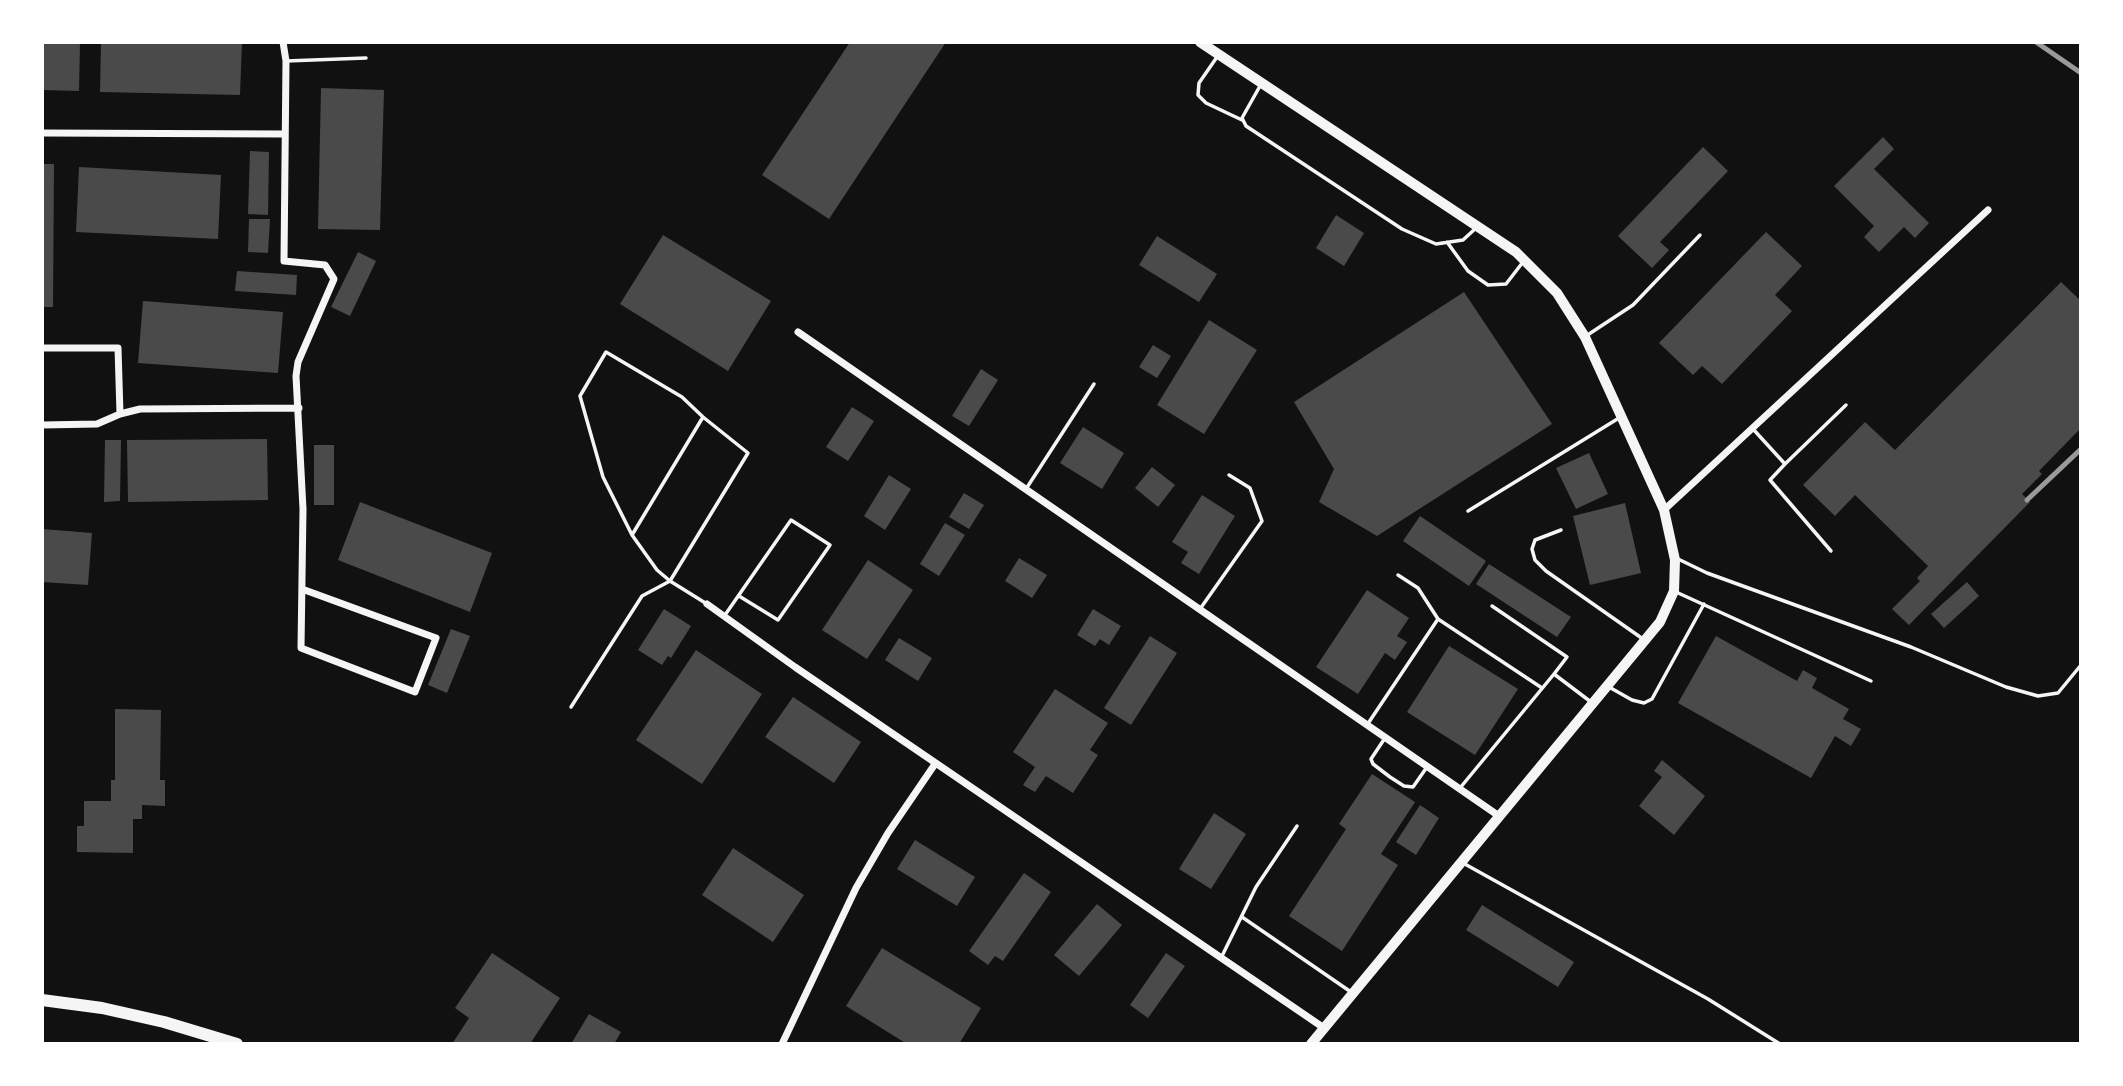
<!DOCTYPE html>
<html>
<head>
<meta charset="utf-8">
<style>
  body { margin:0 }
  #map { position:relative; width:2123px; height:1086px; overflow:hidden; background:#111; font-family:Lato,sans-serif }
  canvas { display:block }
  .frame { position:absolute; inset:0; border:44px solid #fff; pointer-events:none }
</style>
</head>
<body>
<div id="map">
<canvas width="2123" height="1086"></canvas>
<div class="frame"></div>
</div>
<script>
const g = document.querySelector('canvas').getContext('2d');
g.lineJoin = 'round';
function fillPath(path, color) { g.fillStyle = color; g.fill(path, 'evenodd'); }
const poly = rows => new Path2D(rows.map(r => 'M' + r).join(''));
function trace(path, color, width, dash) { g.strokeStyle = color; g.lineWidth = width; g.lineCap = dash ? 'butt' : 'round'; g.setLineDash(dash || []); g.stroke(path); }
fillPath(poly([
  [42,42,80,42,79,91,42,90],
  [101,42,242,42,240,95,100,92],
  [850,42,946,42,829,219,762,175],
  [321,88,384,90,380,230,318,229],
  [1883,137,1894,149,1874,169,1929,223,1915,238,1904,227,1879,252,1864,237,1874,226,1834,186],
  [1703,147,1728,171,1660,242,1669,250,1652,268,1618,236],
  [250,151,269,152,268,215,248,214],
  [42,164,54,164,53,307,42,307],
  [79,167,221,175,218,239,76,232],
  [1336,215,1364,233,1344,266,1316,248],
  [249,219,270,219,268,253,248,252],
  [1766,232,1802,266,1775,295,1792,311,1722,384,1702,366,1693,375,1659,343],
  [663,235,771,301,728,371,620,304],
  [1157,236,1217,274,1199,302,1139,265],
  [358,252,376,261,350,316,331,307],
  [237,271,297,275,296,295,235,291],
  [2061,282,2081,301,2081,428,2039,471,2042,474,2022,494,2030,502,1909,625,1892,609,1920,581,1917,578,1928,566,1855,495,1835,516,1803,485,1865,422,1895,450],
  [1464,292,1552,424,1377,536,1319,502,1334,469,1294,402],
  [143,301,283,312,278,373,138,363],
  [1209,320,1257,350,1204,434,1157,405],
  [1153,345,1171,356,1157,378,1139,367],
  [981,369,998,380,969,426,952,416],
  [852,407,874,421,848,461,826,447],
  [1083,427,1124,453,1102,489,1060,463],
  [267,439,268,500,128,502,127,440],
  [105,440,121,440,120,501,104,502],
  [314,445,334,445,334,505,314,505],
  [1589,453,1608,494,1576,509,1556,468],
  [1152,467,1175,485,1158,507,1135,488],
  [889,475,911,489,885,530,864,516],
  [964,493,984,505,969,529,949,517],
  [1202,495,1235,516,1199,574,1181,563,1188,552,1172,542],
  [360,502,492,553,470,612,338,560],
  [1625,503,1641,573,1590,585,1573,516],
  [1420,516,1486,561,1469,586,1403,541],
  [945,523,965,535,939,576,920,564],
  [42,529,92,533,88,585,42,582],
  [1019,558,1047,575,1032,598,1005,581],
  [868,560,913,590,867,659,822,630],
  [1489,564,1571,617,1557,637,1476,584],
  [1967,582,1979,596,1944,628,1931,614],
  [1367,590,1409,618,1397,636,1407,642,1395,660,1385,653,1358,694,1316,667],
  [664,609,691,626,671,658,668,656,662,665,638,650],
  [1093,609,1121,626,1109,645,1100,639,1095,646,1077,635],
  [451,629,470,636,447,693,428,685],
  [1150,636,1177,653,1131,725,1104,708],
  [1716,636,1797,681,1803,670,1817,678,1812,688,1849,709,1843,719,1861,729,1851,746,1835,736,1811,778,1678,703],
  [899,638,932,658,918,681,885,660],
  [1449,646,1518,689,1475,755,1407,712],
  [696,650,762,694,702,784,636,740],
  [1055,689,1108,723,1090,750,1098,755,1073,793,1046,776,1035,792,1023,785,1035,767,1013,752],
  [793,697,861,742,834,783,765,737],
  [115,709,161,710,160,780,165,780,165,806,142,805,142,819,133,819,133,853,77,852,77,826,84,826,84,801,111,801,111,780,115,780],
  [1662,760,1705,796,1674,835,1639,806,1662,777,1654,771],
  [1372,774,1415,802,1381,854,1398,865,1342,951,1289,916,1346,829,1339,824],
  [1420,805,1439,818,1416,855,1396,842],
  [1214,813,1246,834,1211,889,1179,869],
  [915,840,975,877,957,906,897,869],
  [733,848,804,895,773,942,702,895],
  [1024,873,1051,892,1003,961,995,956,988,965,969,951],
  [1097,904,1122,925,1079,976,1054,955],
  [1482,905,1574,962,1558,987,1466,930],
  [882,948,981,1008,959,1044,907,1044,846,1006],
  [492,953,560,998,530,1044,452,1044,469,1018,455,1008],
  [1166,953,1185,966,1148,1018,1130,1005],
  [589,1014,621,1032,614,1044,571,1044]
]), '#4a4a4a');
trace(poly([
  [1217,57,1199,83,1198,95,1206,103,1242,120],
  [286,61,366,58],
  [1260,86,1242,118,1246,126,1402,229,1436,244,1463,240,1476,228],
  [1447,242,1468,271,1488,285,1506,284,1523,262],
  [1586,336,1633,305,1700,235],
  [1753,429,1785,464,1770,480,1831,551],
  [1785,464,1846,405],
  [1026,489,1094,384],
  [1468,511,1619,418],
  [1561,530,1535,540,1532,549,1535,560,1546,571,1643,639],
  [632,535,603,477,580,396,606,352,682,397,703,417],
  [1676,558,1707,573,1911,647,2006,687,2038,696,2058,693,2081,665],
  [1398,575,1418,588,1438,619,1542,688],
  [1676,592,1871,681],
  [1492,606,1567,657,1554,674],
  [1200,609,1262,521,1250,488,1229,475],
  [725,615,791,520,830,545,778,620,739,596],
  [1609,687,1632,700,1644,703,1652,699,1704,604],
  [571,707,642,596,670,581,748,453,703,417,632,535,657,570,670,581,707,604],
  [1367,725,1438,619],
  [1385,738,1371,759,1373,764,1390,777,1404,786,1413,787,1427,767],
  [1460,788,1554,674,1591,702],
  [1463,863,1708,999,1780,1044],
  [1242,917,1351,992],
  [1222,956,1256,887,1297,826]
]), '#f5f5f5', 3.5);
trace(poly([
  [283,42,286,61,284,261,325,265,334,279,298,362,296,376,303,509,301,648,415,692,436,638,302,589],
  [42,133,285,134],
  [798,332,1499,816],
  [42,348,118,348,120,414],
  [42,425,97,424,120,414,140,409,299,408],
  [1664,510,1988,210],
  [707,604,795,667,1324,1028],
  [782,1044,856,888,888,833,935,764]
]), '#f5f5f5', 7);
trace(poly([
  [1200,42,1516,252,1557,293,1585,337,1664,510,1675,560,1674,591,1660,622,1311,1044]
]), '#f5f5f5', 10);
trace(poly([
  [42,1000,102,1008,164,1022,237,1044]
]), '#f5f5f5', 12);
trace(poly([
  [2036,42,2081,73],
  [2027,500,2081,449]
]), '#9a9a9a', 5);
</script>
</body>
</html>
